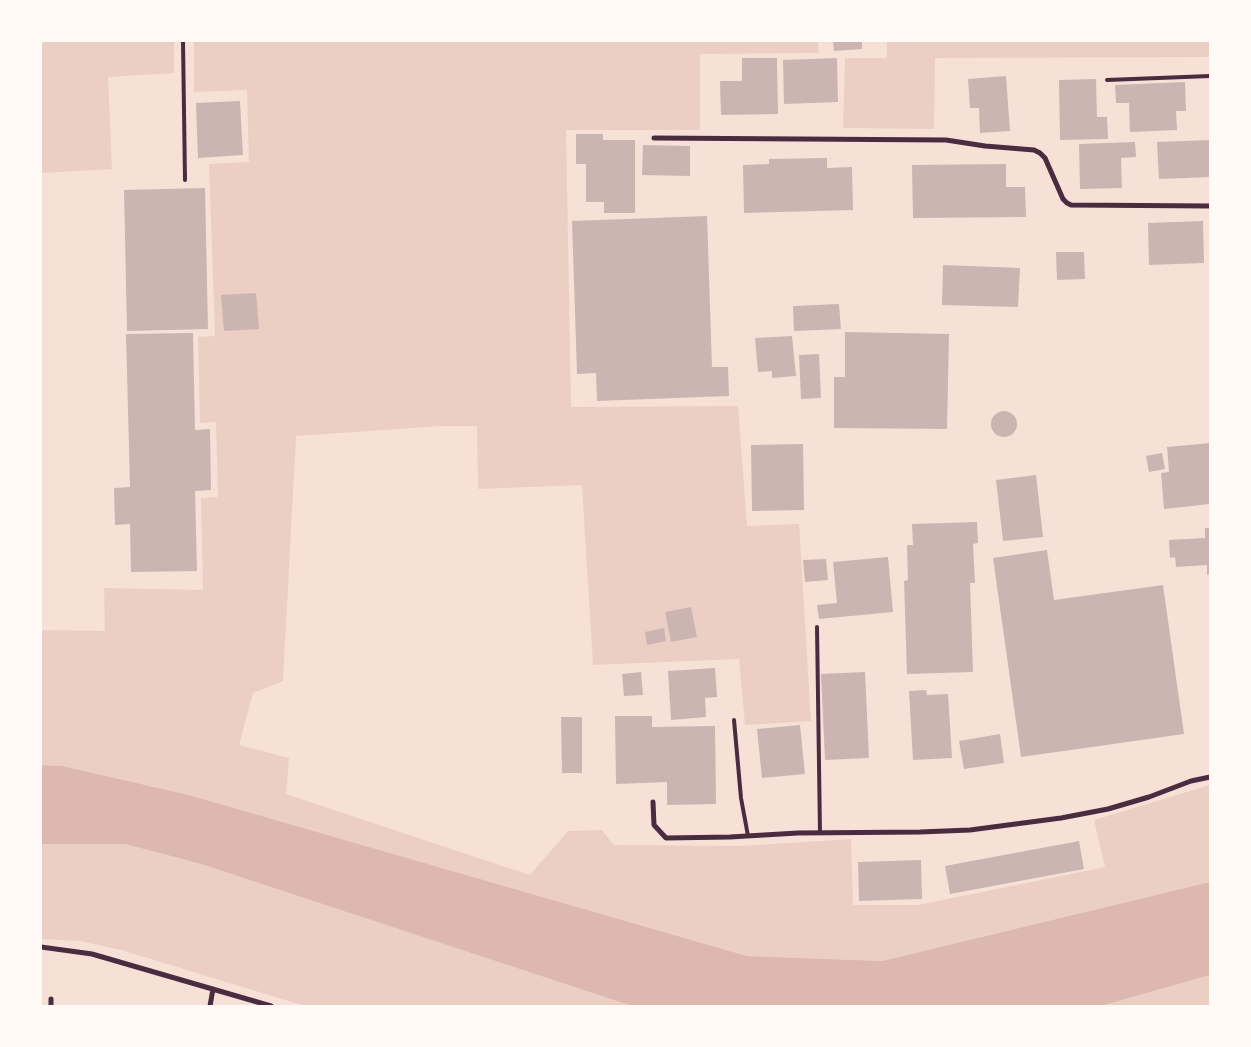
<!DOCTYPE html>
<html>
<head>
<meta charset="utf-8">
<style>
  body { margin:0 }
  #map { position:relative; width:1251px; height:1047px; overflow:hidden; background:#f7e1d7; font-family:"IBM Plex Serif",serif }
  canvas { display:block }
  .frame { position:absolute; inset:0; border:42px solid #fffaf5; pointer-events:none }
</style>
</head>
<body>
<div id="map">
<canvas width="1251" height="1047"></canvas>
<div class="frame"></div>
</div>
<script>
const g = document.querySelector('canvas').getContext('2d');
g.lineJoin = 'round';
function fillPath(path, color) { g.fillStyle = color; g.fill(path, 'evenodd'); }
const poly = rows => new Path2D(rows.map(r => 'M' + r).join(''));
function trace(path, color, width, dash) { g.strokeStyle = color; g.lineWidth = width; g.lineCap = dash ? 'butt' : 'round'; g.setLineDash(dash || []); g.stroke(path); }
fillPath(poly([
  [41,41,174,41,174,73,108,77,112,169,41,173],
  [194,41,818,41,819,53,700,54,700,130,566,130,571,407,738,406,747,526,799,524,811,721,745,725,739,659,593,665,582,485,478,489,477,426,442,426,296,436,283,681,253,693,239,745,289,758,286,794,530,875,568,831,602,830,614,845,742,846,851,839,853,905,918,905,1105,867,1094,820,1210,785,1210,882,882,961,747,956,189,795,62,766,41,765,41,630,105,631,104,588,203,590,201,498,218,497,216,422,200,423,198,337,215,336,209,164,249,162,247,90,194,92],
  [887,41,1210,41,1210,57,935,58,934,129,843,128,845,58,887,58],
  [41,844,125,844,201,864,632,1006,305,1006,121,950,80,941,41,939],
  [1210,975,1210,1006,1101,1006]
]), '#ebcfc5');
fillPath(poly([
  [41,765,62,766,189,795,747,956,882,961,1210,882,1210,975,1101,1006,632,1006,201,864,125,844,41,844]
]), '#dcb8b0');
fillPath(poly([
  [833,41,862,41,862,49,834,51],
  [742,58,777,58,778,114,721,115,720,81,742,81],
  [837,58,838,102,784,104,783,60],
  [1006,76,1010,131,980,133,979,108,970,108,968,79],
  [1096,79,1097,117,1107,117,1108,139,1060,140,1059,80],
  [1185,82,1186,111,1176,111,1177,130,1130,132,1129,103,1116,103,1115,85],
  [240,101,243,155,198,158,196,103],
  [576,134,603,134,603,140,635,140,635,213,604,213,604,202,586,202,586,164,576,164],
  [1210,140,1210,177,1159,179,1157,142],
  [1135,142,1136,157,1121,158,1122,188,1080,189,1079,144],
  [643,145,690,146,690,176,642,175],
  [827,158,827,168,852,167,853,210,744,213,743,165,769,164,769,159],
  [1006,164,1006,187,1025,187,1026,217,913,218,912,165],
  [205,188,208,329,127,331,124,190],
  [707,216,712,367,728,367,729,396,597,401,596,373,577,374,572,221],
  [1203,221,1204,263,1149,265,1148,223],
  [1056,252,1084,252,1085,279,1057,280],
  [943,265,1020,268,1018,307,942,305],
  [256,293,259,329,224,331,221,295],
  [839,304,841,329,794,331,793,306],
  [845,332,949,334,947,429,834,428,834,377,845,377],
  [193,333,195,430,210,429,211,490,195,491,197,571,131,572,130,524,115,525,114,488,130,487,126,334],
  [792,336,796,376,772,378,772,371,758,372,755,338],
  [819,354,821,398,801,399,799,355],
  '991 424a13 13 0 1 1 26 0a13 13 0 1 1-26 0Z',
  [1210,443,1210,504,1164,509,1161,473,1169,472,1167,447],
  [803,444,804,510,752,511,751,445],
  [1162,453,1165,469,1149,472,1146,456],
  [1036,475,1043,537,1003,541,996,480],
  [977,522,978,543,973,544,975,583,970,583,973,672,907,674,904,581,908,580,907,545,913,545,912,524],
  [1205,528,1210,528,1210,574,1207,575,1207,565,1176,567,1175,557,1170,558,1169,540,1205,538],
  [1047,550,1054,600,1163,585,1184,734,1021,757,993,558],
  [888,557,893,612,819,619,817,605,837,603,833,562],
  [826,559,828,580,805,582,803,560],
  [691,607,697,637,671,642,665,612],
  [664,628,666,641,647,645,645,632],
  [715,668,717,697,705,698,706,717,671,720,668,671],
  [641,672,643,695,624,696,622,674],
  [865,672,869,758,825,760,821,674],
  [926,690,927,695,948,694,952,758,913,760,909,691],
  [615,716,652,716,652,727,715,726,716,804,667,805,667,782,616,784],
  [561,717,582,717,582,773,562,773],
  [800,725,805,774,762,778,757,729],
  [1000,734,1004,763,964,769,959,741],
  [1079,841,1084,869,950,894,945,866],
  [921,860,922,899,859,901,858,862]
]), '#ccb4b1');
trace(poly([
  [183,41,185,180],
  [1107,80,1210,76],
  [817,627,820,833],
  [734,720,741,798,748,836]
]), '#4a2c40', 4);
trace(poly([
  [654,138,946,140,985,146,1034,150,1040,153,1045,158,1063,199,1067,203,1071,205,1210,206],
  [653,802,654,825,666,838,730,837,798,833,920,832,970,830,1061,818,1108,809,1149,797,1191,781,1210,777],
  [41,947,92,954,271,1006],
  [51,1006,51,999],
  [210,1006,213,989]
]), '#4a2c40', 5);
</script>
</body>
</html>
